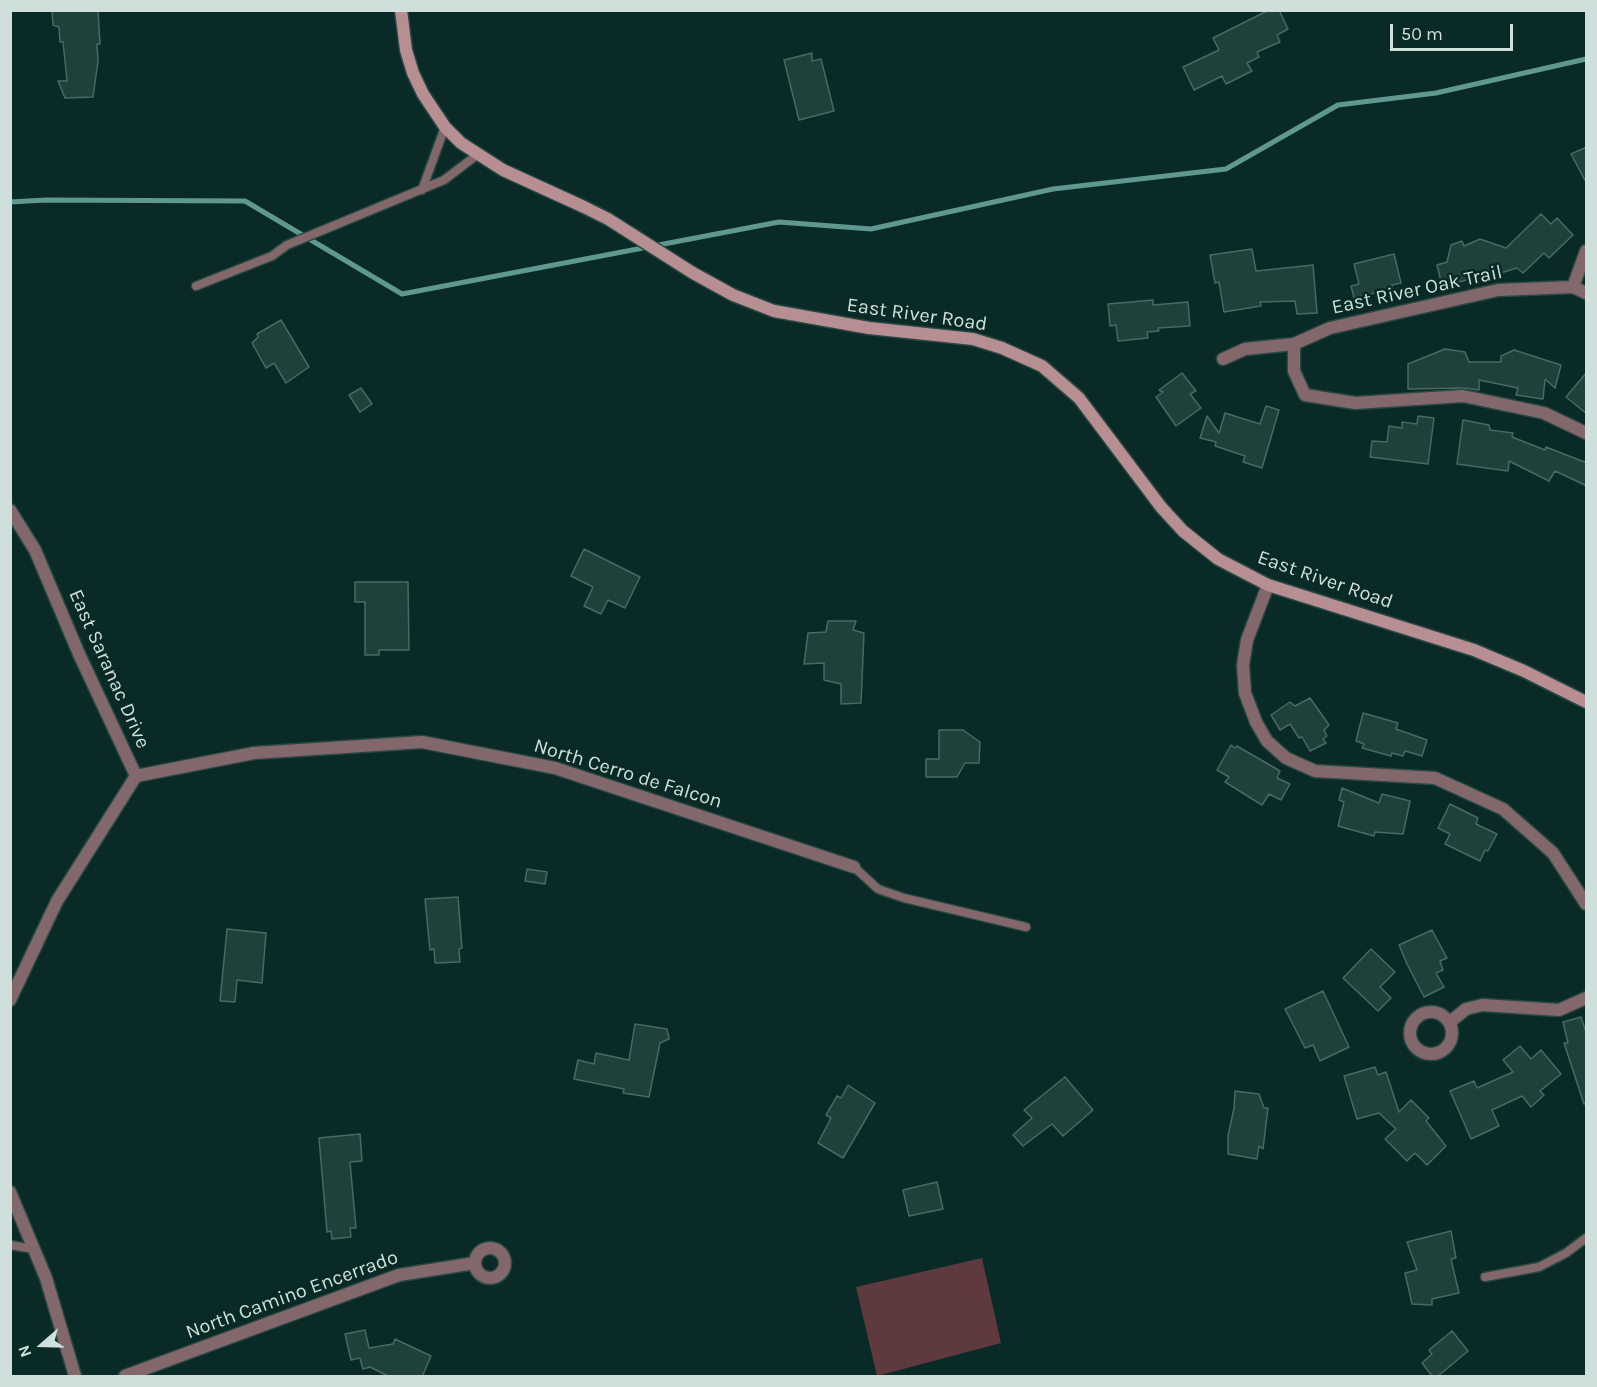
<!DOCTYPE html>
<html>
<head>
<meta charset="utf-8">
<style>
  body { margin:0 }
  #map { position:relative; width:1597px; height:1387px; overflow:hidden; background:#092a26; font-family:Karla,sans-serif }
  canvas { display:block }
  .frame { position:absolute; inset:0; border:12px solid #cedfdc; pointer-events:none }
  .north { position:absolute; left:12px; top:1315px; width:60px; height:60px; -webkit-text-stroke:4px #092a26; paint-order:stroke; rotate:250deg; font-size:16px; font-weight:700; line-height:24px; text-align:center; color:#cedfdc }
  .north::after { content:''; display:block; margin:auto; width:21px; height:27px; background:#cedfdc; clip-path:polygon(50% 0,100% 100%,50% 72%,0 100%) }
  .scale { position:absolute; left:1390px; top:24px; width:123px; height:27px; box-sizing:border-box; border:3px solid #cedfdc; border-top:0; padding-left:8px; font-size:18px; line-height:21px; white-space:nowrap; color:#cedfdc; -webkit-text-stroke:4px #092a26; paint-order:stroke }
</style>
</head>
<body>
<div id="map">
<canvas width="1597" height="1387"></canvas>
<div class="frame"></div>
<div class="north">N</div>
<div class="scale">50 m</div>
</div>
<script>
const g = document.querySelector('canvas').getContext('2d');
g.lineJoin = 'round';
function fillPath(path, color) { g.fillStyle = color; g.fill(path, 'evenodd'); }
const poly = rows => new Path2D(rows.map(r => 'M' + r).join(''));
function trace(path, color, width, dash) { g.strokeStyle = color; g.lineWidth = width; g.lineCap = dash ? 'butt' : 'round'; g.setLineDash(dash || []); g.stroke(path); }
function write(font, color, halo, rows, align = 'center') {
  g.font = font + ' Karla,sans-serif'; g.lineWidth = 5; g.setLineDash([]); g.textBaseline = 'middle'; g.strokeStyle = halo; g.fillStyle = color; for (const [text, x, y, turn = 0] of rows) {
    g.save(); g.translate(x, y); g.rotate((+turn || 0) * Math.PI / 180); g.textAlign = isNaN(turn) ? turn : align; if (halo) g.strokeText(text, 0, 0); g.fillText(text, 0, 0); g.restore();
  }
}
fillPath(poly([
  [982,1258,1001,1343,877,1376,856,1287]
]), '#5e393d');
trace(poly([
  [10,202,46,200,245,201,402,294,779,222,871,229,1053,189,1226,169,1338,105,1436,93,1586,59]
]), '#5f9890', 5);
const building = poly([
  [52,10,98,10,100,44,97,44,98,61,93,97,65,98,58,81,67,81,63,42,60,42,59,27,53,25,52,10],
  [1269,10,1279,10,1288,29,1277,35,1280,42,1257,52,1259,57,1247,63,1252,71,1226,84,1222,76,1194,90,1183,67,1219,50,1213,38,1269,10],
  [812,53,812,61,821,59,834,111,799,120,784,60,812,53],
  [1587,147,1587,184,1571,154,1587,147],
  [1541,214,1551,224,1557,218,1573,235,1549,258,1544,253,1523,273,1517,268,1494,275,1491,278,1482,279,1479,277,1442,286,1437,265,1447,262,1451,245,1462,241,1464,246,1480,239,1506,248,1541,214],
  [1252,249,1256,271,1313,265,1317,313,1297,314,1295,301,1260,302,1261,306,1224,312,1219,282,1215,283,1210,255,1252,249],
  [1394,254,1401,283,1392,285,1392,289,1354,298,1351,286,1359,284,1354,264,1394,254],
  [1153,300,1153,305,1188,302,1190,326,1158,328,1159,331,1147,332,1148,338,1118,341,1116,325,1110,326,1108,304,1153,300],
  [281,320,309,367,286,383,274,363,266,368,252,343,258,337,257,334,281,320],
  [1445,349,1465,352,1469,362,1501,362,1501,356,1514,350,1561,365,1555,388,1545,379,1543,399,1516,395,1518,388,1479,380,1479,390,1463,388,1408,389,1408,364,1445,349],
  [1587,372,1587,414,1566,397,1587,372],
  [1182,373,1196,391,1190,394,1201,408,1176,426,1156,397,1163,392,1159,390,1182,373],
  [361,388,372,404,360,412,349,395,361,388],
  [1266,406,1279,410,1262,468,1243,462,1245,456,1215,446,1216,442,1200,438,1207,416,1219,433,1225,413,1260,424,1266,406],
  [1418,416,1434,418,1428,464,1370,457,1372,441,1387,442,1389,426,1402,428,1402,422,1417,424,1418,416],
  [1463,420,1489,425,1490,430,1513,433,1512,437,1545,450,1546,447,1587,463,1587,486,1555,471,1549,481,1509,461,1508,471,1457,464,1463,420],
  [584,549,640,577,625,608,608,600,601,614,584,606,593,587,571,576,584,549],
  [355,582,408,582,409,650,379,650,379,655,365,655,365,602,355,602,355,582],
  [828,621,856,621,853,630,864,633,861,703,841,704,841,684,824,680,824,663,804,664,808,633,826,632,828,621],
  [1310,698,1329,725,1324,730,1327,736,1323,739,1326,743,1310,751,1302,737,1299,738,1290,724,1280,730,1271,715,1290,702,1295,706,1310,698],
  [1363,713,1398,723,1396,729,1427,740,1422,756,1405,751,1403,756,1392,753,1391,756,1362,748,1364,744,1356,741,1363,713],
  [939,730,963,730,980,742,979,763,965,763,957,777,926,777,926,759,939,759,939,730],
  [1231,745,1235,748,1237,746,1280,771,1277,778,1290,784,1281,800,1269,794,1262,805,1225,782,1229,777,1217,770,1231,745],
  [1342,788,1379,803,1382,794,1410,801,1403,834,1375,832,1374,836,1338,826,1344,802,1339,800,1342,788],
  [1450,804,1478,818,1476,824,1497,834,1488,851,1485,850,1480,861,1445,844,1450,834,1438,828,1450,804],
  [527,869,547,872,545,884,525,881,527,869],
  [458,897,462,948,459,949,460,962,435,963,434,949,430,950,425,899,458,897],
  [227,929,266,933,262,983,237,980,235,1002,220,1001,227,929],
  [1432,930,1447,958,1440,961,1443,970,1436,973,1444,987,1424,997,1407,964,1399,945,1432,930],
  [1371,949,1395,972,1380,987,1391,998,1378,1011,1343,978,1371,949],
  [1323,991,1349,1047,1320,1061,1313,1045,1305,1048,1285,1009,1323,991],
  [1581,1017,1587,1035,1587,1103,1584,1104,1564,1043,1568,1043,1563,1022,1581,1017],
  [635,1024,667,1029,669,1039,660,1043,649,1097,623,1093,624,1089,574,1079,578,1060,594,1064,596,1053,629,1060,635,1024],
  [1520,1046,1531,1059,1541,1050,1561,1074,1540,1091,1544,1095,1531,1107,1522,1096,1492,1110,1499,1126,1471,1139,1450,1091,1474,1081,1477,1088,1513,1072,1503,1060,1520,1046],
  [1375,1067,1378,1075,1386,1072,1399,1112,1411,1100,1429,1118,1426,1121,1446,1146,1427,1165,1415,1153,1407,1161,1385,1139,1396,1129,1379,1113,1357,1119,1344,1076,1375,1067],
  [1065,1077,1093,1110,1063,1136,1052,1124,1023,1146,1013,1135,1032,1118,1024,1110,1065,1077],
  [848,1085,875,1103,843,1158,818,1143,831,1118,826,1115,837,1096,841,1098,848,1085],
  [1235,1091,1259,1094,1264,1108,1268,1108,1263,1149,1259,1146,1257,1159,1228,1154,1228,1136,1234,1108,1235,1091],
  [360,1134,362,1161,350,1162,356,1228,350,1228,351,1237,332,1239,331,1231,327,1232,319,1138,360,1134],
  [937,1182,943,1209,909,1216,903,1190,937,1182],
  [1451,1231,1456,1258,1451,1259,1459,1293,1432,1299,1432,1305,1412,1304,1405,1273,1417,1270,1407,1242,1451,1231],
  [365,1330,369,1348,393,1344,395,1339,431,1356,422,1377,390,1377,370,1367,363,1369,360,1358,351,1360,345,1334,365,1330],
  [1452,1331,1468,1351,1437,1377,1433,1377,1422,1363,1432,1354,1429,1350,1452,1331]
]);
fillPath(building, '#20403c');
trace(building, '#496964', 1.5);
const lane = poly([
  [422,190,445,127],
  [196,286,272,256,287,245,444,180,477,155],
  [854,867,878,889,904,898,1026,927],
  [10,1245,34,1249],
  [1485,1277,1539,1267,1566,1253,1586,1238]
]);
const street = poly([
  [1573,287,1586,251],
  [1586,293,1573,287,1498,290,1330,328,1294,344,1294,371,1305,395,1355,403,1463,396,1544,413,1586,433],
  [1223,359,1245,349,1294,344],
  [10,510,35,550,79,654,136,776,57,901,10,1000],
  [1268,585,1247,640,1243,665,1245,693,1256,722,1267,741,1286,758,1315,771,1435,778,1503,809,1553,853,1586,904],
  [136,776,254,753,422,742,555,768,854,867],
  '1410 1033a21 21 0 1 1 42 0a21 21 0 1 1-42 0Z',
  [1450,1022,1466,1009,1482,1005,1559,1010,1586,998],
  [10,1192,46,1278,75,1376],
  '475 1263a15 15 0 1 1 30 0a15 15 0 1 1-30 0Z',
  [125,1376,399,1275,475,1263]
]);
const secondary = poly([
  [401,10,406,50,413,73,423,94,445,127,461,143,503,170,584,207,608,219,693,273,733,295,774,311,869,328,973,339,1002,348,1042,366,1079,398,1161,507,1183,531,1218,559,1268,585,1474,650,1524,671,1586,702]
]);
trace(lane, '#294743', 11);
trace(street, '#294743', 15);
trace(secondary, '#294743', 15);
trace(lane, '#82686a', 8);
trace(street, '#82686a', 12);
trace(secondary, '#b78e92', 12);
write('20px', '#cedfdc', '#092a26', [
  ["East River Oak Trail",1417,290,-12],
  ["East River Road",917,315,8],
  ["East River Road",1325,580,19],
  ["East Saranac Drive",109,669,66],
  ["North Cerro de Falcon",628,774,17],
  ["North Camino Encerrado",292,1295,-20]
]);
</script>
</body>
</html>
